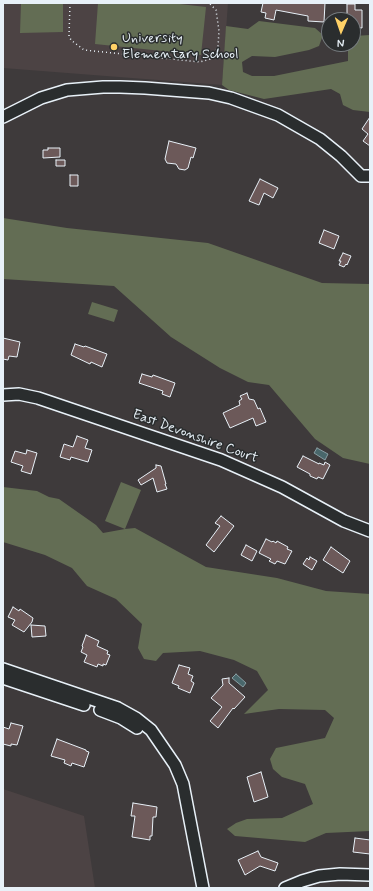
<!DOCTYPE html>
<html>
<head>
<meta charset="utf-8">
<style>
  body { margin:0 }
  #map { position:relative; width:373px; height:891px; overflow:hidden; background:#3e3a3b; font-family:Mynerve,sans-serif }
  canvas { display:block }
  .frame { position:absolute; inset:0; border:4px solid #e8f1f8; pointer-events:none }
  .north { position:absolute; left:321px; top:12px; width:40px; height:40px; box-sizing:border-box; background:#2a2d2e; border:1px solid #767b7f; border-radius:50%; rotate:182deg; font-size:11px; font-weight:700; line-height:16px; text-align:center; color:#e8f1f8 }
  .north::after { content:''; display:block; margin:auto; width:14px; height:18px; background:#ffd166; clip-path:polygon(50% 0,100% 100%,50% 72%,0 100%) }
</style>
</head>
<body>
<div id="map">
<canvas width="373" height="891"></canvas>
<div class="frame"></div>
<div class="north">N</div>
</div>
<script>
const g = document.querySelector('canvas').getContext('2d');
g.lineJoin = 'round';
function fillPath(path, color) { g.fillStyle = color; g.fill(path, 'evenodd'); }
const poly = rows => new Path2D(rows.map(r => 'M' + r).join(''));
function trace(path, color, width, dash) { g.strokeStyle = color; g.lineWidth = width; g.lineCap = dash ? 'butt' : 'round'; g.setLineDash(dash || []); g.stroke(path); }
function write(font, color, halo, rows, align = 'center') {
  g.font = font + ' Mynerve,sans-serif'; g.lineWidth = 3; g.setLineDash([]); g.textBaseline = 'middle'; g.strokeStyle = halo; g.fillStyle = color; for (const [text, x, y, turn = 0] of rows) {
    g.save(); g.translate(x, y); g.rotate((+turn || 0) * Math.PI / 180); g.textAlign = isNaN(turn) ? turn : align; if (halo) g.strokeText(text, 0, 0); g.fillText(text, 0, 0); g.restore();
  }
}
fillPath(poly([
  [3,3,228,3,222,85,3,68],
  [3,789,84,816,95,888,3,888]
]), '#4c4344');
fillPath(poly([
  [21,3,63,3,63,32,20,33],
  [98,3,171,3,206,7,201,55,95,44],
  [259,21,315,28,323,35,319,46,309,50,275,57,252,56,242,62,243,72,252,76,274,76,348,61,348,46,349,44,353,44,354,36,370,35,370,112,353,110,343,105,340,94,331,89,264,99,229,90,222,85,226,26,248,29],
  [3,218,67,228,208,243,322,283,370,284,370,464,343,458,315,439,269,385,248,382,220,368,171,337,114,286,3,279],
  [92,302,118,310,114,322,88,314],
  [121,482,141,490,125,529,135,528,206,567,277,578,326,591,370,594,370,831,326,833,305,842,235,836,227,829,236,823,247,819,282,818,313,804,305,784,282,777,273,769,270,759,276,748,325,738,334,718,325,710,279,709,244,714,268,690,257,671,234,660,200,651,163,653,156,661,144,659,138,648,142,624,116,599,87,586,72,568,45,555,3,542,3,487,37,491,49,497,59,499,96,525,103,533,125,529,105,521]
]), '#636d54');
const water = poly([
  [317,448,328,454,325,460,314,453,317,448],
  [236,674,246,683,243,687,232,678,236,674]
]);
fillPath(water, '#49676b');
trace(water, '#899ea3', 1);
const building = poly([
  [263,3,325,3,324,22,308,21,308,16,276,10,274,20,265,18,266,13,261,12,263,3],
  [347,4,355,4,355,10,362,10,362,28,353,27,353,20,347,20,347,4],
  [370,117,370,146,363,141,368,134,362,129,370,117],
  [169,141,196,148,193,158,191,157,188,168,185,170,179,169,176,164,167,163,165,159,169,141],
  [48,148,60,148,60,157,43,158,43,150,48,150,48,148],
  [56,160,65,160,65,166,56,166,56,160],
  [70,175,78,175,78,186,70,186,70,175],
  [260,179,278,188,273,198,264,193,259,205,249,201,260,179],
  [324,230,339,236,334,249,319,243,324,230],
  [343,253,351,256,347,265,346,264,344,267,339,265,341,261,339,261,343,253],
  [3,338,20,342,17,357,9,356,8,360,3,359,3,338],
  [75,344,84,347,85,346,107,354,102,367,91,362,90,364,71,355,75,344],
  [142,374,152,377,153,375,175,383,170,397,162,394,163,391,139,383,142,374],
  [247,393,249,399,254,400,258,409,260,408,266,422,256,426,253,418,230,428,223,413,240,405,239,401,242,399,240,396,247,393],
  [77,436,88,440,85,448,92,450,88,462,71,457,70,460,60,457,64,444,73,447,77,436],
  [27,450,37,453,31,474,21,471,23,466,11,462,15,451,26,454,27,450],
  [303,456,319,464,319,463,324,465,325,462,330,465,323,479,318,477,317,479,310,476,310,474,297,467,303,456],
  [156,465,161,466,166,484,165,484,167,489,157,492,153,478,141,485,138,480,156,468,156,465],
  [221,516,234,526,214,552,206,545,220,526,215,523,221,516],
  [266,539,272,542,273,541,276,543,277,541,288,547,287,549,292,551,285,564,277,561,275,564,269,561,271,559,259,553,266,539],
  [246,545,257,551,252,561,241,555,246,545],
  [331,547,350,561,343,573,323,560,331,547],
  [310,557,317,561,312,570,303,564,307,558,309,560,310,557],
  [13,607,19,611,20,609,33,618,32,622,24,632,12,625,15,620,8,617,13,607],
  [31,625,45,626,46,636,32,637,31,625],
  [86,635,99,641,97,646,108,651,107,654,110,655,106,665,103,664,103,666,98,664,97,667,84,662,87,655,81,652,83,647,82,646,86,635],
  [179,665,190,668,188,674,193,676,191,681,194,683,190,693,178,688,179,686,172,683,179,665],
  [229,678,229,683,245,697,234,709,233,708,218,728,210,721,222,707,211,698,223,685,222,679,229,678],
  [11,723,23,726,17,745,11,744,11,746,3,744,3,727,9,729,11,723],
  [57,739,86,750,86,751,89,752,84,767,72,763,71,766,64,763,65,760,51,756,57,739],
  [261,772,268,797,254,802,247,777,261,772],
  [133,803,157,807,156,817,153,817,152,836,150,836,150,840,132,837,135,816,131,816,133,803],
  [355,838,370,840,370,854,353,852,355,838],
  [258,851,261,857,278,863,275,871,260,866,245,875,238,860,258,851]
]);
fillPath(building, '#6c5959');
trace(building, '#e8f1f8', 1);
const minor = poly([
  [3,117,41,98,67,90,103,87,120,87,145,88,209,93,231,98,278,115,320,139,341,156,361,176,370,176],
  [3,395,19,394,38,398,221,460,282,487,344,521,370,531],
  [3,669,118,708,136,718,151,730,175,765,183,784,203,888],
  [3,678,84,705],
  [100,710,121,718,137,728],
  [285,888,302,881,319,876,340,874,370,875]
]);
trace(minor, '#e8f1f8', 14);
trace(poly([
  [70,3,69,36,71,40,84,50,200,62,210,59,218,47,219,31,216,10,209,3]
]), '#e8f1f8', 1.5, [1, 3]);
trace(minor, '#2a2d2e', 11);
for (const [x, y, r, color] of [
  [114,47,4,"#ffd166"]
]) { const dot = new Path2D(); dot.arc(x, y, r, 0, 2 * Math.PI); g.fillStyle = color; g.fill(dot); trace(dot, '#2a2d2e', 1.5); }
write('14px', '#e8f1f8', '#2a2d2e', [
  ["University",122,39],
  ["Elementary School",122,55]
], 'left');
write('14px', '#e8f1f8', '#2a2d2e', [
  ["East Devonshire Court",195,437,20]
]);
</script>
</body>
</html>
